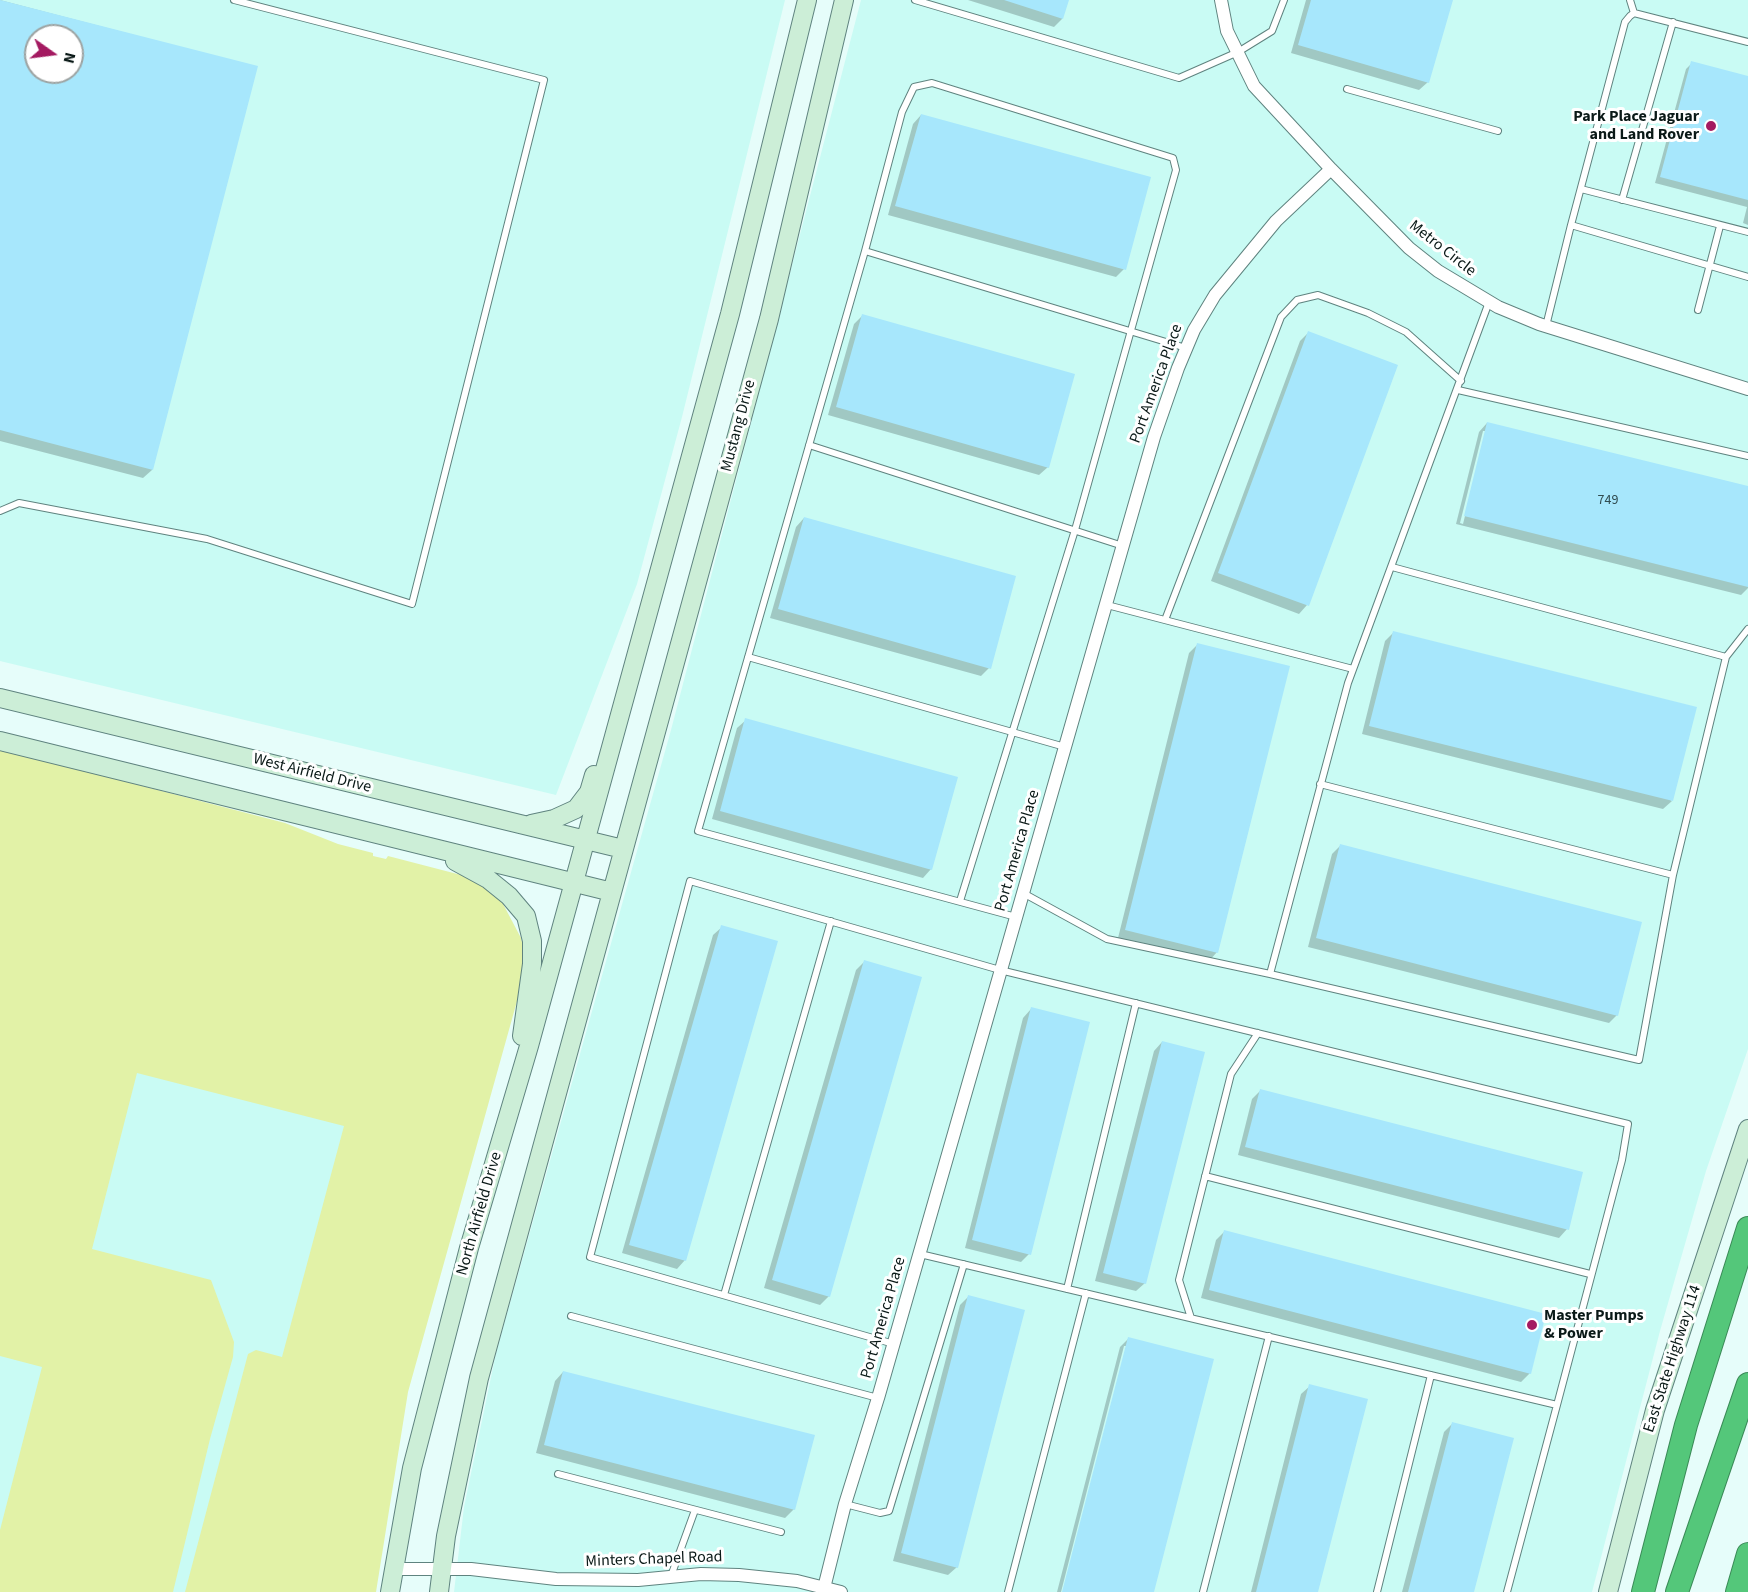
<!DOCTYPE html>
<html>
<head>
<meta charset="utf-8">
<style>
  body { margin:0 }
  #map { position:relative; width:1748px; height:1592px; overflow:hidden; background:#e6fdfa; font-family:"Source Sans 3",sans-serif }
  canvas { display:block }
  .north { position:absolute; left:24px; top:24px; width:60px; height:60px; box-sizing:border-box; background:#fff; border:2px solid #9da3a2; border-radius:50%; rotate:104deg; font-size:16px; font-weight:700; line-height:24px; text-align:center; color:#0a1917 }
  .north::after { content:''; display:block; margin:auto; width:21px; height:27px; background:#a41a61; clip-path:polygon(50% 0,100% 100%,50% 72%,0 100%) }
</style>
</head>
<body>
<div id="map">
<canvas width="1748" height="1592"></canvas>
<div class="north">N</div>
</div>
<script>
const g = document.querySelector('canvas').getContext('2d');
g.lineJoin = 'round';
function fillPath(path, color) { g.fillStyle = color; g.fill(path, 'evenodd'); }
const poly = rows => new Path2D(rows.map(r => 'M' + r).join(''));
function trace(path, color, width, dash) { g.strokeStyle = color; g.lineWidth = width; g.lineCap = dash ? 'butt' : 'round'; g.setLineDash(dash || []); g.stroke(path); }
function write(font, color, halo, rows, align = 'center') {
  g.font = font + ' "Source Sans 3",sans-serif'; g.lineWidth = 6; g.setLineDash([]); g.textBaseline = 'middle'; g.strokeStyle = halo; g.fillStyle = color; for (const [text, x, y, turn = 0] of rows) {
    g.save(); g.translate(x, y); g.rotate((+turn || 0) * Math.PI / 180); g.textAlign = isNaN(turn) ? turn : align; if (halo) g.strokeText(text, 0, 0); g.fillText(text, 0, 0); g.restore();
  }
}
fillPath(poly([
  [0,0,785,0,682,417,637,584,556,795,0,661],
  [36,36,72,36,72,72,36,72],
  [861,0,1748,0,1748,1049,1706,1171,1660,1331,1592,1592,454,1592,464,1507,496,1353,671,730],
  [0,786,413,900,345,1592,0,1592]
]), '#c9fbf4');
fillPath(poly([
  [0,749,285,823,338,844,373,853,373,856,386,859,388,856,465,876,486,888,502,902,521,938,525,956,524,976,408,1392,376,1592,185,1592,248,1354,256,1350,282,1357,344,1126,137,1073,92,1249,211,1280,234,1342,233,1357,210,1439,173,1592,0,1592,0,1530,42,1367,0,1356]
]), '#e2f2a7');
fillPath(poly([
  [0,0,256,67,152,470,143,478,0,441],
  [36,36,72,36,72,72,36,72],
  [968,0,1068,0,1062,19,1054,27],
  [1306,0,1451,0,1428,82,1419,90,1291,53],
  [1692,63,1748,78,1748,225,1743,223,1747,207,1655,183,1686,69],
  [921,115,1124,269,1116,277,888,215,913,124],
  [863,315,1048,467,1039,475,828,415,854,324],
  [1308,333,1396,365,1307,605,1299,614,1211,581,1300,341],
  [1487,423,1748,488,1748,588,1741,595,1456,524,1479,432],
  [1483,431,1486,431,1463,524,1460,523],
  [804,518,989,668,981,676,770,618,796,527],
  [1393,633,1672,801,1663,809,1362,734,1385,641],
  [1198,644,1217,952,1209,961,1118,938,1189,653],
  [746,720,931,869,923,878,712,819,737,728],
  [1340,846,1617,1015,1609,1023,1308,947,1332,854],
  [722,927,685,1260,677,1269,622,1253,713,935],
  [864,962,829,1296,820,1305,764,1288,856,970],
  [1031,1009,1029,1254,1021,1262,965,1248,1023,1018],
  [1162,1042,1145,1283,1136,1291,1095,1281,1154,1051],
  [1260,1091,1567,1229,1559,1238,1238,1155,1252,1099],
  [1224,1232,1530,1373,1521,1382,1201,1298,1216,1240],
  [968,1297,957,1567,948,1575,893,1561,960,1305],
  [1129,1338,1153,1592,1064,1592,1127,1346,1124,1346,1061,1592,1057,1592,1120,1347],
  [563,1372,794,1509,785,1518,536,1453,555,1381],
  [1310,1386,1317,1592,1251,1592,1301,1394],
  [1452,1424,1472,1592,1402,1592,1444,1432]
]), '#0003');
fillPath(poly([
  [0,0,258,66,153,470,0,430],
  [36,36,72,36,72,72,36,72],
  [1004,0,1069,0,1063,19],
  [1311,0,1453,0,1429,83,1298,45],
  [1691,61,1748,76,1748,200,1660,177],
  [921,114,1151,177,1126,270,895,206],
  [862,314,1075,374,1049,468,836,407],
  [1308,331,1398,365,1309,606,1218,573],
  [1487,422,1748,486,1748,587,1464,516],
  [804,517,1016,576,991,669,778,609],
  [1393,631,1697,707,1673,801,1369,726],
  [1197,643,1290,666,1218,953,1125,930],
  [745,718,958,777,932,870,720,811],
  [1340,844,1642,922,1618,1016,1316,938],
  [721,925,778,941,686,1261,629,1245],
  [864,960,922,977,830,1297,772,1280],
  [1031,1007,1090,1022,1031,1255,972,1240],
  [1162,1041,1205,1052,1146,1284,1103,1273],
  [1260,1089,1583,1172,1569,1230,1245,1147],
  [1224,1230,1546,1314,1531,1374,1209,1290],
  [968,1295,1025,1310,958,1568,901,1553],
  [1128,1337,1214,1359,1154,1592,1062,1592],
  [563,1371,815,1435,795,1510,544,1445],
  [1309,1384,1368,1399,1318,1592,1256,1592],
  [1452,1422,1514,1438,1474,1592,1408,1592]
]), '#a7e7fc');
const lane = poly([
  [915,0,1179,78,1238,52,1272,31,1284,0],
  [1630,0,1634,13],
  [1347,89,1498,131],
  [1581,189,1748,232],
  [1622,200,1673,22],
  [1571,225,1625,22,1630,16,1634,13,1748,42],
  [865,251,902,112,914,87,932,83,1173,158,1176,170,1075,530,960,901],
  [1698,310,1720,226],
  [1546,326,1571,225,1748,277],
  [1458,390,1748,456],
  [809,445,1123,546],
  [0,511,19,503,207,539,412,604,544,80,234,0],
  [1392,567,1726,657,1673,875,1639,1060,1270,974,1348,683,1489,302],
  [1107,605,1353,669],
  [1165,620,1281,317,1297,300,1318,295,1368,313,1406,332,1461,381],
  [748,657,1065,747],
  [1726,657,1748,629],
  [1320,784,1673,875],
  [1023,893,1107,939,1270,974],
  [1016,917,698,831,865,251,1186,348],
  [1205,1176,1590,1274],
  [1067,1289,1136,1003],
  [724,1295,831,921],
  [571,1316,878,1398],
  [1191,1318,1179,1280,1231,1074,1258,1033],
  [894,1344,590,1257,690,881,1000,970,1628,1124,1622,1160,1557,1405,920,1254],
  [558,1474,781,1532],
  [845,1504,880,1513,889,1511,964,1264],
  [671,1576,695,1510],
  [1008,1592,1086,1293],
  [1203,1592,1269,1336],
  [1377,1592,1431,1375],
  [1507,1592,1557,1405]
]);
const street = poly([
  [1221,0,1227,31,1254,86,1331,169,1409,248,1438,271,1498,307,1539,324,1748,389],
  [394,1569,471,1569,556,1579,638,1580,701,1574,739,1575,797,1581,841,1592],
  [824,1588,845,1504,878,1398,1154,437,1178,368,1194,330,1215,295,1276,221,1331,169]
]);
const secondary = poly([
  [0,698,623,849],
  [0,741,612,892],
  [531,824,554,819,576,809,589,792,594,775],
  [455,861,488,879,509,896,526,916,532,941,532,964,522,1036],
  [390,1592,412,1468,469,1248,529,1046,730,314,807,0],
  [439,1592,446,1536,479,1378,769,319,844,0],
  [1608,1592,1655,1410,1748,1129]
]);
const highway = poly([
  [1643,1592,1686,1425,1748,1228],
  [1677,1592,1748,1384],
  [1737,1592,1748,1554]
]);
trace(lane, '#5f837f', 8);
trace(street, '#5f837f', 14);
trace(secondary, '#5f837f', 20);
trace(highway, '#3a8a57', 24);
trace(lane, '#fff', 6);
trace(street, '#fff', 12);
trace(secondary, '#cceed7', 18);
trace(highway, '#54c77a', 22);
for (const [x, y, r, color] of [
  [1711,126,6,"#a41a61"],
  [1532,1325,6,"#a41a61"]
]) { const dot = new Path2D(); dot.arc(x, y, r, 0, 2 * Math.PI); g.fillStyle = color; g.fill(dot); trace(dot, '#fff', 2); }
write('14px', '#314c50', null, [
  ["749",1608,501]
]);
write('bold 16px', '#0a1917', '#fff', [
  ["Park Place Jaguar",1699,117],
  ["and Land Rover",1699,135],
  ["Master Pumps",1544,1316,"left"],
  ["& Power",1544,1334,"left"]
], 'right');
write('16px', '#0a1917', '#fff', [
  ["Metro Circle",1442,249,38],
  ["Port America Place",1157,384,-70],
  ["Mustang Drive",739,426,-75],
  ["West Airfield Drive",312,774,14],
  ["Port America Place",1018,851,-74],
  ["North Airfield Drive",480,1214,-74],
  ["Port America Place",884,1318,-74],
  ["East State Highway 114",1673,1359,-72],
  ["Minters Chapel Road",654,1560,-2]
]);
</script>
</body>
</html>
